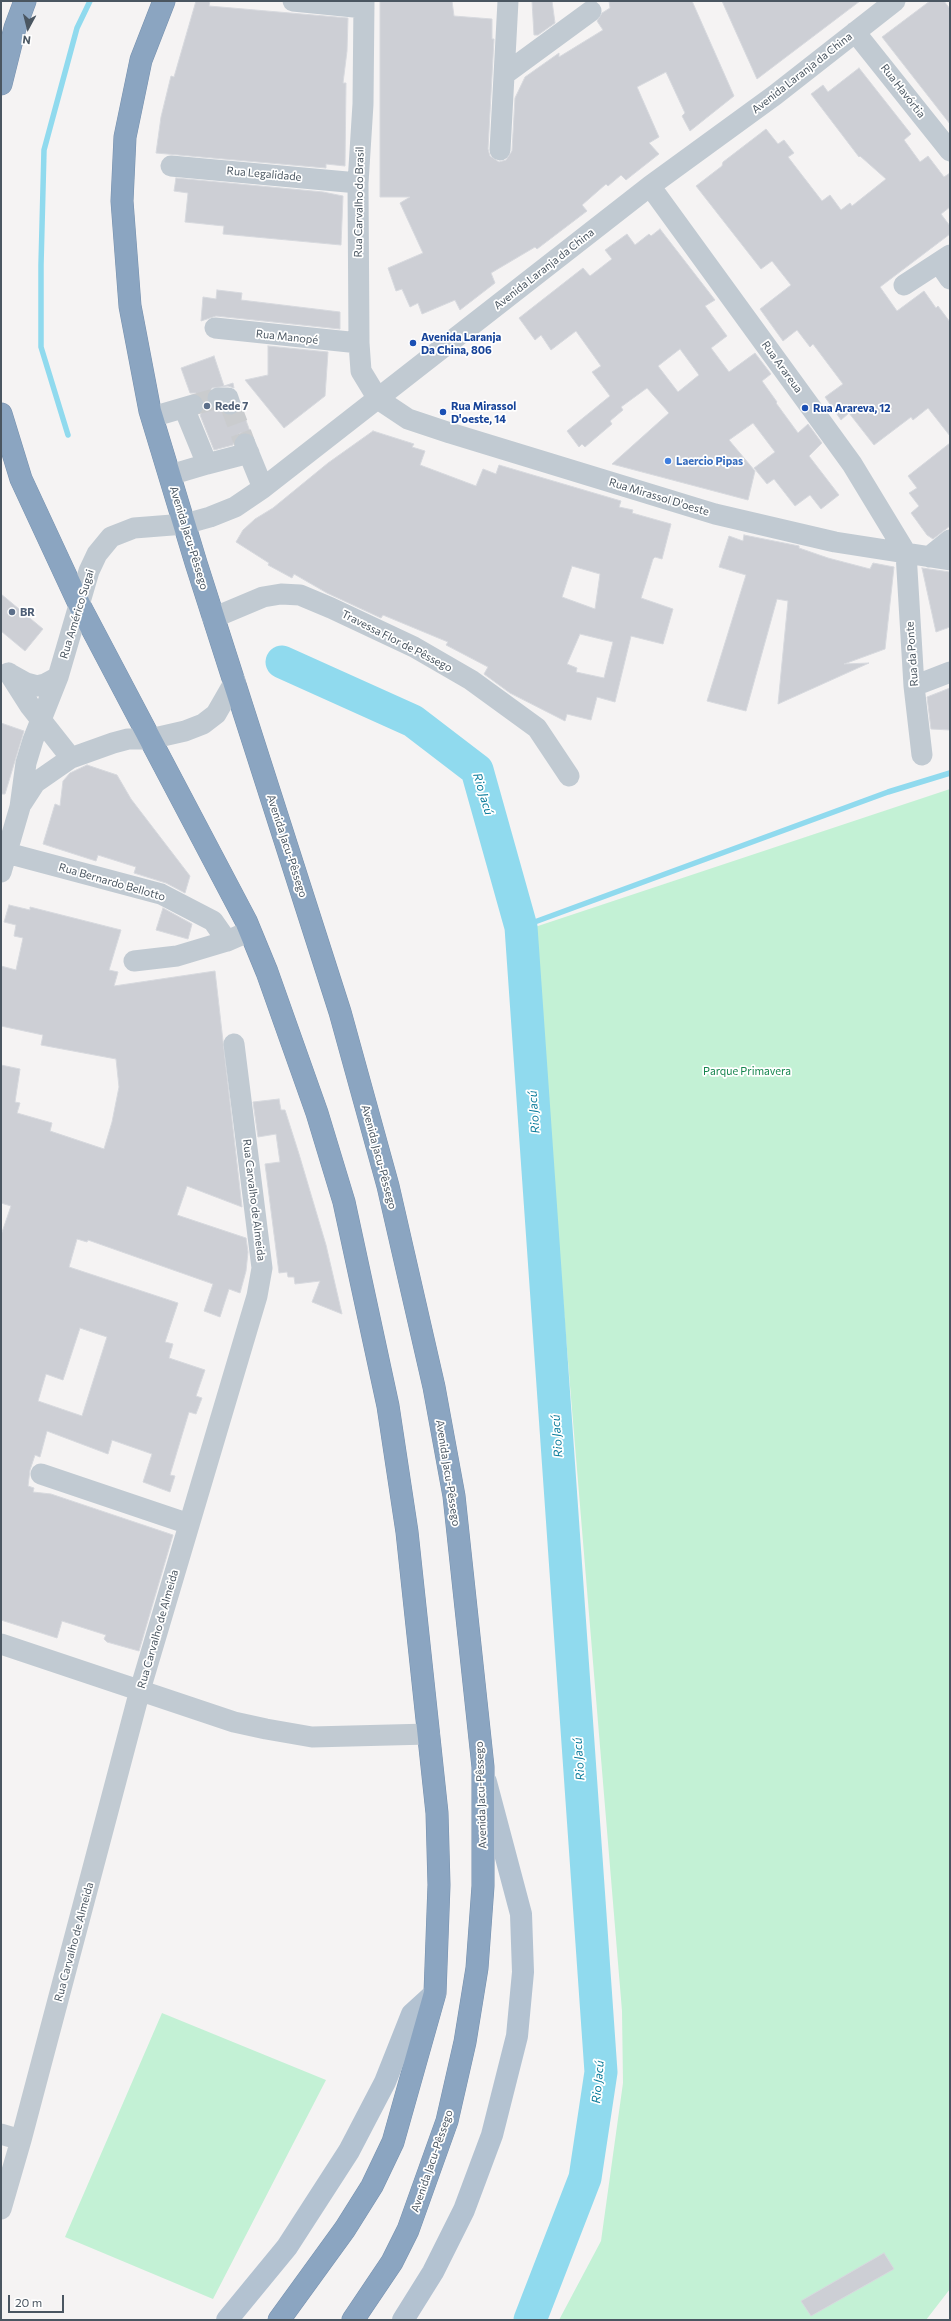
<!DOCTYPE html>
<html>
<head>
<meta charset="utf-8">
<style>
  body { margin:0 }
  #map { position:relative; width:951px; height:2321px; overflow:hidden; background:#f5f3f3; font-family:Commissioner,sans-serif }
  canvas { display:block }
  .frame { position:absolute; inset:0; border:2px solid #4a5661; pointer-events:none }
  .north { position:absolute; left:8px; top:8px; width:40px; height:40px; -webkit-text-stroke:3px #fff; paint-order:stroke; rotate:187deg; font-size:11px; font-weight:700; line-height:16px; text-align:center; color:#4a5661 }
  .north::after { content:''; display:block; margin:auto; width:14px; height:18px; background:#4a5661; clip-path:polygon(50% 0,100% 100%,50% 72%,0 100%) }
  .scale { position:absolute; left:8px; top:2295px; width:56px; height:18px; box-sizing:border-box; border:2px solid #4a5661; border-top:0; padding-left:5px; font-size:12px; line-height:14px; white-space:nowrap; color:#4a5661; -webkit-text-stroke:3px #fff; paint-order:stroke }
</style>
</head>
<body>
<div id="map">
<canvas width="951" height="2321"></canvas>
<div class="frame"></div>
<div class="north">N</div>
<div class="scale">20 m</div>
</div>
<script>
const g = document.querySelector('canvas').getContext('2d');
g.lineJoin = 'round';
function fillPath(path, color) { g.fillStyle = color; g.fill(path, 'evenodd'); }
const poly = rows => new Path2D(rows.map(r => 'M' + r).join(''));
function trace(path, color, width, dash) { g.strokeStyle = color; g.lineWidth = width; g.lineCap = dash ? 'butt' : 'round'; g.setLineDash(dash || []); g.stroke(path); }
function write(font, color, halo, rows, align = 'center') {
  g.font = font + ' Commissioner,sans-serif'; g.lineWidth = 3.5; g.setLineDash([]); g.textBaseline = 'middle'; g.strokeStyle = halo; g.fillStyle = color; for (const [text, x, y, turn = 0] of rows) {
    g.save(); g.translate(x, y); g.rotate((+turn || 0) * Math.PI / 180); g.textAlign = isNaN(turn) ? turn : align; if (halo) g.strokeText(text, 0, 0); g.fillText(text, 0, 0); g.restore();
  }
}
fillPath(poly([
  [950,789,950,2289,926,2320,559,2320,601,2241,623,2083,622,2011,532,928],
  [162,2013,326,2080,213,2299,65,2237]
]), '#c3f1d5');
trace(poly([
  [68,435,41,347,41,265,44,150,77,28,90,1],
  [521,927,888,792,950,773]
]), '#90daee', 5.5);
trace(poly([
  [282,662,413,721,477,770,521,927,601,2072,585,2178,530,2320]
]), '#90daee', 33);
const building = poly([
  [196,1,210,1,209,6,348,18,347,51,343,83,346,83,345,166,326,164,326,168,156,153,161,117,171,76,174,77,196,1],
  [380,1,452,1,454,16,492,19,492,39,494,39,488,149,490,156,499,162,506,160,512,151,515,98,525,77,559,53,559,57,603,30,597,21,602,13,610,8,609,1,692,1,734,96,690,131,682,116,685,113,666,72,637,87,659,137,649,143,659,154,626,180,621,175,608,186,606,184,582,205,587,211,537,249,535,247,491,273,495,283,460,310,455,300,422,314,418,303,410,307,402,289,396,291,388,268,423,253,400,203,410,197,380,197,380,1],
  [532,1,552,1,555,23,538,35,534,35,532,1],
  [722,1,860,1,757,79,722,1],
  [930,1,944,1,950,9,950,124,882,37,930,1],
  [859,68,911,134,904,140,920,162,928,156,944,177,950,173,950,207,941,214,950,226,950,234,880,287,897,311,924,291,936,308,938,306,950,322,950,436,928,408,913,420,911,417,874,445,849,413,841,420,825,397,843,384,813,344,810,347,797,330,783,341,760,309,791,285,772,261,761,269,696,186,722,166,723,162,766,129,778,144,784,140,794,153,788,157,822,201,830,195,841,210,850,203,852,206,886,179,860,156,859,157,811,94,823,85,828,92,859,68],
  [176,178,323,192,343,196,341,245,223,234,224,226,185,222,188,193,174,191,176,178],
  [660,229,715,300,705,306,727,336,711,348,729,372,755,353,771,374,762,381,777,402,776,403,798,433,808,424,822,443,809,456,839,495,821,509,810,495,795,506,774,479,767,484,754,468,775,452,753,423,729,440,755,471,748,500,612,464,669,413,647,388,621,407,623,410,610,421,612,424,585,447,582,444,579,447,567,431,610,396,592,372,601,366,576,331,551,350,541,335,535,340,519,318,583,268,590,276,612,259,605,250,627,234,635,245,649,234,651,236,660,229],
  [680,349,699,375,678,392,658,366,680,349],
  [217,290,242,293,241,300,340,312,340,329,216,316,201,321,203,297,216,299,217,290],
  [268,346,328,352,325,396,284,428,245,380,268,375,268,346],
  [214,356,224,386,233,383,234,388,228,386,212,388,206,398,207,404,212,408,220,410,228,416,234,415,241,407,251,434,240,433,235,437,233,445,214,450,200,415,205,408,204,401,196,393,190,393,181,368,214,356],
  [373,431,414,444,412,447,425,451,420,465,476,486,483,469,496,474,499,465,621,501,619,507,633,510,632,513,671,524,662,559,655,557,653,559,641,598,673,609,663,644,631,636,615,702,597,697,591,720,567,714,565,721,510,693,484,674,488,667,446,645,448,642,383,615,381,618,327,593,294,574,292,578,268,565,269,563,236,542,243,530,255,519,273,508,328,463,373,431],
  [572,566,600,574,595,609,562,597,572,566],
  [580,634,613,642,604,678,576,672,577,668,567,664,580,634],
  [950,443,950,526,933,539,927,535,911,513,919,506,909,493,917,488,908,476,950,443],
  [744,535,799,546,799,548,828,558,870,569,873,563,894,567,885,649,844,664,869,663,778,704,788,601,777,599,746,711,707,701,746,575,719,567,729,536,743,541,744,535],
  [922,568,950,572,950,627,936,632,922,568],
  [1,594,43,629,25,651,1,631,1,594],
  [950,688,950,730,931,729,927,697,950,688],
  [1,723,24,731,5,794,1,794,1,723],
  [87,765,117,775,131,799,190,876,185,893,166,883,134,873,136,867,98,855,96,861,43,844,55,804,60,806,63,781,70,773,87,765],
  [9,905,30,910,30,907,121,930,109,970,118,972,114,986,215,971,242,1207,187,1186,177,1215,246,1238,248,1252,246,1271,240,1293,229,1289,220,1317,204,1311,213,1284,88,1240,87,1242,77,1239,69,1267,178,1303,165,1342,173,1344,169,1358,205,1370,196,1396,202,1398,196,1414,189,1412,170,1475,175,1476,170,1492,143,1482,152,1454,112,1440,108,1454,47,1431,40,1457,35,1455,30,1470,28,1486,34,1488,33,1492,51,1494,173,1535,139,1651,107,1642,104,1639,106,1635,62,1621,57,1638,1,1620,1,1235,11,1206,1,1203,1,1065,20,1069,15,1102,20,1103,17,1113,52,1123,50,1131,104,1149,112,1122,119,1087,116,1059,41,1045,43,1035,1,1026,1,966,16,970,23,938,14,936,16,925,4,922,9,905],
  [80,1328,107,1337,82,1416,38,1401,46,1374,63,1380,80,1328],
  [163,908,192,924,188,939,156,930,163,908],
  [279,1099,281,1110,285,1110,299,1154,326,1245,342,1314,312,1302,320,1281,295,1284,294,1277,288,1277,287,1272,279,1273,265,1164,280,1162,276,1134,258,1137,253,1102,279,1099],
  [884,2253,894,2269,811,2316,801,2301,884,2253]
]);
fillPath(building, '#cdcfd5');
trace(building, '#d7d9de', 1);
trace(poly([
  [230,404,245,444],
  [193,405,218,398]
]), '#caccce', 21, [21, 10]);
const highway = poly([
  [164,1,141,60,125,137,122,201,130,306,150,411,196,563,340,1012,388,1186,434,1387,454,1496,483,1767,483,1886,477,1968,465,2042,447,2121,408,2230,392,2262,353,2320],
  [1,84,15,28,25,1],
  [1,414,21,479,80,606,246,921,267,972,317,1113,344,1202,388,1406,407,1532,437,1813,439,1885,435,1993,393,2142,372,2186,345,2229,279,2320]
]);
trace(highway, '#7690ad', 23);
trace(poly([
  [293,1,364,8],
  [364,1,363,104,358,183,359,343,361,371,378,399,408,419,450,433,715,514,835,542,950,560],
  [855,32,950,151],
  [505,74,591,11],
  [500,150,508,1],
  [171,166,358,183],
  [650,186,852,464,906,553,914,686,922,755],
  [939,263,950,279],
  [904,285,950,255],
  [215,328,359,343],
  [218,398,228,398,230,404],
  [152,417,193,405],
  [245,444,263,488],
  [207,464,249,453],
  [170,475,207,464,184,408],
  [929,557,950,540],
  [213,618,263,597,281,594,300,595,331,608,414,647,471,680,537,728,569,776],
  [8,673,26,683,37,686,45,684,58,677],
  [9,673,30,706,71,758],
  [914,686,950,672],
  [22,803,35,783,71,758,113,743,128,739,150,739,185,731,203,724,216,714,235,681],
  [7,853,161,894,213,921,227,941,250,931],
  [1,872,20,807,26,763,33,740,58,677,89,571,97,554,111,537,134,528,185,524,210,517,235,507,263,488,650,186,775,95,895,1],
  [134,961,177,956,227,941],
  [41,1474,189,1524],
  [1,1644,234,1722,266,1729,312,1737,429,1734],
  [1,2134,21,2140],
  [1,2209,21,2140,140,1690,257,1296,262,1268,234,1044]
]), '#c1cad2', 21);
trace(poly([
  [227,2320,287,2247,349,2151,385,2082,412,2014,435,1993],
  [403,2320,433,2272,464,2210,492,2135,517,2036,523,1972,521,1914,486,1782]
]), '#b3c2d1', 22);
trace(highway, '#8ba5c1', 22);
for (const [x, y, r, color] of [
  [413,343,4,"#1a4fb4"],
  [207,406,4,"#5c6f8a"],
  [805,408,4,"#1a4fb4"],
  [443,412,4,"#1a4fb4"],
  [668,461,4,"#3f7fe0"],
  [12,612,4,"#5c6f8a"]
]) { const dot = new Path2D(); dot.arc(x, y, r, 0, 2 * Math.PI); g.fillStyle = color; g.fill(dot); trace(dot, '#fff', 1.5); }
write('11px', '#4a5661', '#fff', [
  ["Avenida Laranja da China",802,73,-38],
  ["Rua Havórtia",903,91,52],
  ["Rua Legalidade",264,174,5],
  ["Rua Carvalho do Brasil",359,202,-89],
  ["Avenida Laranja da China",544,269,-38],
  ["Rua Manopé",287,337,6],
  ["Rua Arareua",782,367,54],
  ["Rua Mirassol D'oeste",659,497,17],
  ["Avenida Jacu-Pêssego",189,538,73],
  ["Rua Américo Sugai",77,614,-73],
  ["Travessa Flor de Pêssego",397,641,27],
  ["Rua da Ponte",912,654,-94],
  ["Avenida Jacu-Pêssego",287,846,72],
  ["Rua Bernardo Bellotto",112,882,16],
  ["Avenida Jacu-Pêssego",379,1157,75],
  ["Rua Carvalho de Almeida",254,1200,83],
  ["Avenida Jacu-Pêssego",448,1473,81],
  ["Rua Carvalho de Almeida",158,1629,-74],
  ["Avenida Jacu-Pêssego",481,1795,-92],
  ["Rua Carvalho de Almeida",74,1942,-75],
  ["Avenida Jacu-Pêssego",432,2161,-71]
]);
write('bold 11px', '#164399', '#fff', [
  ["Avenida Laranja",421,337],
  ["Da China, 806",421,350],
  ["Rua Mirassol",451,406],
  ["D'oeste, 14",451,419],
  ["Rua Arareva, 12",813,408]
], 'left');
write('bold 11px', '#4e5e75', '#fff', [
  ["Rede 7",215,406],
  ["BR",20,612]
], 'left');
write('bold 11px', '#366cbe', '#fff', [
  ["Laercio Pipas",676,461]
], 'left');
write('11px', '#17864f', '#fff', [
  ["Parque Primavera",747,1071]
]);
write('italic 12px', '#0c7c9b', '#fff', [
  ["Rio Jacú",483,794,73],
  ["Rio Jacú",534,1112,-94],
  ["Rio Jacú",557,1436,-94],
  ["Rio Jacú",579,1759,-94],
  ["Rio Jacú",598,2082,-85]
]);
</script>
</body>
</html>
